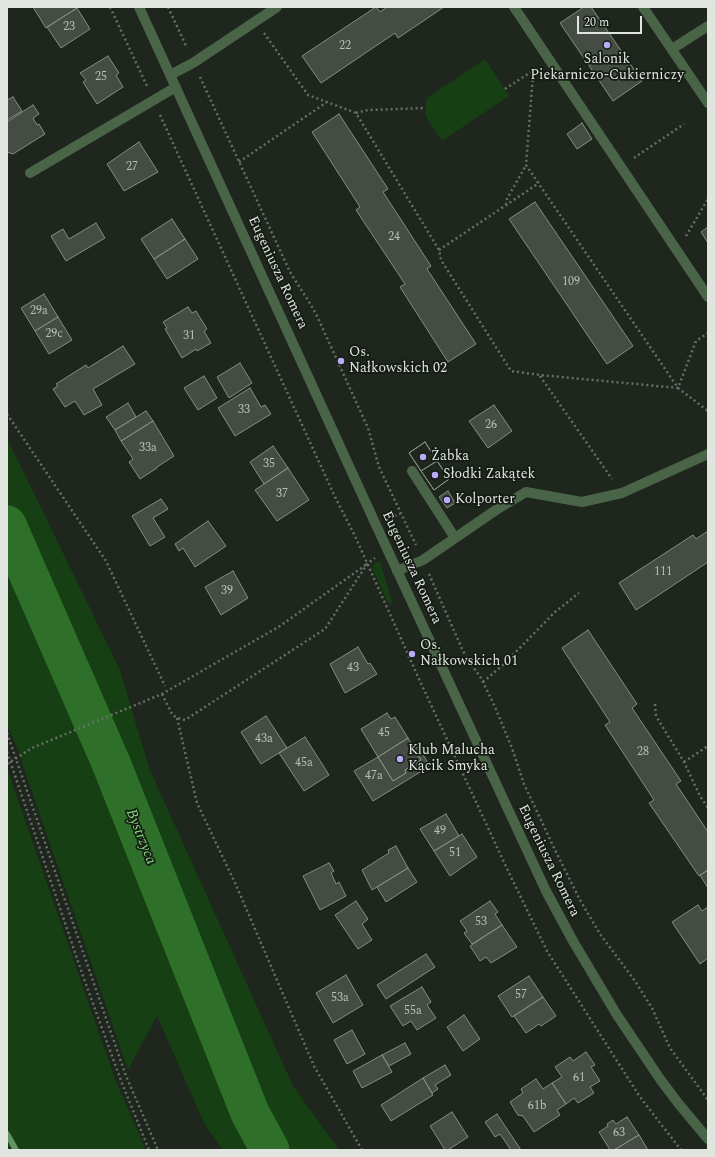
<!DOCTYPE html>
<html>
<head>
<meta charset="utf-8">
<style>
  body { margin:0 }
  #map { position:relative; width:715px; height:1157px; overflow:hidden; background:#1e261e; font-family:Spectral,serif }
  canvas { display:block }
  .frame { position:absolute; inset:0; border:8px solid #e0e5df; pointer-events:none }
  .scale { position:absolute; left:577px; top:16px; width:65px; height:18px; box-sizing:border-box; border:2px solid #e0e5df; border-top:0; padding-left:5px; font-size:12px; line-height:14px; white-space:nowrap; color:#e0e5df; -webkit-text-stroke:3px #151c14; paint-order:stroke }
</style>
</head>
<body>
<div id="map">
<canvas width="715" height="1157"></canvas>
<div class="frame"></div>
<div class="scale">20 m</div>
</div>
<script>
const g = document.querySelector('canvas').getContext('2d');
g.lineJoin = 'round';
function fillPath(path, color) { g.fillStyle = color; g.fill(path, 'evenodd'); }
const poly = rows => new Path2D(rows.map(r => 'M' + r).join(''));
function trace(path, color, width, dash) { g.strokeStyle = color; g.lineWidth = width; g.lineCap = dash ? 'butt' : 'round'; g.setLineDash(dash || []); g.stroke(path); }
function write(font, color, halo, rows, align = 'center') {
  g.font = font + ' Spectral,serif'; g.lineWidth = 3.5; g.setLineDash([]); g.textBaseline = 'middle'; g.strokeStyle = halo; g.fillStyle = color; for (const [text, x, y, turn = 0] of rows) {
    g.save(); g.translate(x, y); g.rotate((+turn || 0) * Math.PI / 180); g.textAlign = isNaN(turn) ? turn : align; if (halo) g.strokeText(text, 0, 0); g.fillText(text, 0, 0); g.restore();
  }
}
fillPath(poly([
  [485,59,509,96,442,141,425,115,427,98],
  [7,438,120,670,149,768,293,1086,339,1150,223,1150,205,1125,157,1016,128,1070,22,763,18,750,7,725],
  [380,561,392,602,391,604,388,603,373,570,374,564],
  [7,768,115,1079,146,1150,7,1150]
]), '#163f13');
trace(poly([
  [7,1134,16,1150]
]), '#639360', 6);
trace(poly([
  [7,525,111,763,250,1113,270,1150]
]), '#2e7029', 39);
const building = poly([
  [33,7,76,7,77,8,46,28,33,7],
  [376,7,380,12,387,7,444,7,398,38,395,33,321,83,302,56,376,7],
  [584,7,591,7,642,81,613,101,560,23,584,7],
  [77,8,90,29,61,48,47,27,77,8],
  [108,56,119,73,116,75,123,87,97,104,83,82,86,80,80,73,108,56],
  [13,97,22,111,7,120,7,100,13,97],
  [33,105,39,114,33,118,37,125,39,124,45,134,13,154,7,152,7,122,33,105],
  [339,114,388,189,383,192,431,266,427,269,476,344,448,362,400,287,405,284,356,210,360,207,312,132,339,114],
  [582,123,592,139,577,149,567,134,582,123],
  [139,142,158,172,124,191,107,164,139,142],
  [535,202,633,346,607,364,509,219,535,202],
  [172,219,185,239,154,259,141,239,172,219],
  [96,223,105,238,66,261,51,236,63,229,69,239,96,223],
  [708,227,708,243,701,232,708,227],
  [185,239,198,259,167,279,154,259,185,239],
  [44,294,58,317,35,331,21,308,44,294],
  [188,307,192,313,196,311,207,329,204,331,211,343,197,351,196,349,182,358,165,329,167,328,163,322,188,307],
  [58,317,72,340,49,354,35,331,58,317],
  [123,346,135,364,93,389,102,405,84,415,75,401,65,407,53,389,58,386,56,384,86,365,88,368,123,346],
  [240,363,252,383,229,398,217,377,240,363],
  [204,376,217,398,198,410,184,388,204,376],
  [250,388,261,407,265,405,271,414,235,436,218,408,250,388],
  [128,403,136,417,115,430,106,417,128,403],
  [494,405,512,431,488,448,469,421,494,405],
  [146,411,153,421,121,441,115,430,146,411],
  [153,421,174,456,157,467,157,468,140,479,129,462,133,459,121,441,153,421],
  [425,442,449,479,434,490,409,453,425,442],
  [425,442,437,461,421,471,409,453,425,442],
  [273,446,288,468,264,484,250,462,273,446],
  [437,461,449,479,434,490,421,471,437,461],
  [288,468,309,500,277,521,255,490,288,468],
  [448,491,455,503,447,508,439,497,448,491],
  [161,499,168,509,153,518,165,537,150,546,132,516,161,499],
  [208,521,226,546,195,567,183,548,179,551,175,544,208,521],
  [708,531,708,562,636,610,619,583,693,535,696,539,708,531],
  [233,571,248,598,221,615,205,587,233,571],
  [588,630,637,704,632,708,681,781,676,784,708,832,708,870,699,876,649,803,654,800,605,725,610,722,562,648,588,630],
  [358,647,368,664,370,663,377,674,345,693,330,664,358,647],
  [387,713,391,719,395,717,408,738,378,757,361,729,387,713],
  [266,716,287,748,261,764,241,732,266,716],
  [305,737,329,775,304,791,279,753,305,737],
  [408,738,421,760,405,770,406,773,393,781,378,757,408,738],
  [418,747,430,766,373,801,354,771,378,757,393,781,406,773,405,770,421,760,414,749,418,747],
  [446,814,459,836,434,851,420,829,446,814],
  [462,834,477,857,450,876,434,851,462,834],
  [396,846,408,868,372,890,362,870,389,853,388,850,396,846],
  [329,863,334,871,331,873,336,884,339,882,346,896,320,910,303,876,329,863],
  [408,868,417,882,386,902,377,887,408,868],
  [708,870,708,888,700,875,708,870],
  [356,901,368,919,362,924,372,940,358,949,335,915,356,901],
  [490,901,498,912,495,914,502,925,472,944,464,933,467,931,460,921,490,901],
  [698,905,702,911,708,907,708,958,700,964,672,922,698,905],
  [502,925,517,947,491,963,486,957,480,961,470,946,502,925],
  [426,954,435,967,386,999,377,985,426,954],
  [346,975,363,1005,333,1023,316,993,346,975],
  [529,976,543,997,512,1017,498,996,529,976],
  [422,987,431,1002,427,1005,436,1018,417,1030,411,1021,403,1026,390,1006,422,987],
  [543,997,556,1016,541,1026,539,1024,526,1033,514,1016,543,997],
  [464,1015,480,1039,463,1051,447,1027,464,1015],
  [352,1030,365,1054,347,1064,334,1040,352,1030],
  [405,1043,411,1054,389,1066,382,1055,405,1043],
  [586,1052,595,1065,591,1067,600,1081,590,1087,594,1093,578,1103,574,1098,566,1104,552,1083,562,1077,555,1067,570,1057,573,1061,586,1052],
  [382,1055,392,1072,362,1088,353,1071,382,1055],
  [445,1065,451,1075,435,1085,438,1089,432,1093,423,1078,445,1065],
  [423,1078,433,1095,391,1121,381,1105,423,1078],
  [536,1079,543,1089,552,1083,566,1104,557,1110,560,1115,534,1132,523,1116,518,1115,510,1102,523,1093,521,1089,536,1079],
  [452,1112,468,1137,448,1150,445,1150,430,1126,452,1112],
  [497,1114,521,1150,511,1150,500,1134,495,1137,485,1122,497,1114],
  [627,1117,639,1135,614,1150,610,1150,599,1132,608,1126,607,1124,613,1120,616,1124,627,1117],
  [639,1135,648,1150,614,1150,639,1135]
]);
fillPath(building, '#444c43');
trace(building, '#858e84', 1);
trace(poly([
  [110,7,147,86],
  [168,7,187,48],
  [264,33,308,95,356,113,439,250,441,260,511,371,540,375,678,388,696,341,708,333],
  [533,75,526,165,678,388,708,411],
  [200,77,290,272,311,305,317,316,368,428,379,467,416,545],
  [505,89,531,72],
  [356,113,368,110,425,108],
  [160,115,336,499,355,536,419,679,509,873,547,951,640,1097,681,1150],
  [634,158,684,124],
  [239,162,327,102],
  [506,205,507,199,526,165],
  [686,236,708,199],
  [439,250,539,183],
  [540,376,612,479],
  [7,414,106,561,165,686],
  [390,518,400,514],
  [429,574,463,651,468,660,481,678,495,707,512,748,524,784,556,852,580,900,600,934,635,981,652,1008,670,1048,708,1100],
  [483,682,503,665,555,612,579,593],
  [162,694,172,714,177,718,185,720,325,629,367,564,375,558],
  [655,704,656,716,684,762,700,796,708,808],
  [177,718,197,803,236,885,314,1066,362,1150],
  [7,733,126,1076,158,1150],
  [7,752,83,976,120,1078,149,1150],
  [684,762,708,746],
  [7,764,32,748,162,694,280,626,367,564]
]), '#686f68', 2.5, [2, 3]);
trace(poly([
  [139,7,376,525,546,891,573,941,617,1015,660,1079,678,1103,708,1139],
  [514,7,708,297],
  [643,7,708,103],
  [672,49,708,26],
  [170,75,193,63,277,7],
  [30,173,176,87],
  [412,471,455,538],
  [397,571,423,560,496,510,526,492,582,502,622,493,708,454]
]), '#4a6447', 10);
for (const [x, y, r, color] of [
  [607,45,4,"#b9abf7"],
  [341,361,4,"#b9abf7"],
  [423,457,4,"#b9abf7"],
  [435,475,4,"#b9abf7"],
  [447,500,4,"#b9abf7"],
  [412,654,4,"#b9abf7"],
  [400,759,4,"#b9abf7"]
]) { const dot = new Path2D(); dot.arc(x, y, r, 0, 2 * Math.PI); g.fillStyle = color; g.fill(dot); trace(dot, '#151c14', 1.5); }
write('12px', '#b9bfb8', null, [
  ["23",69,28],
  ["22",345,47],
  ["25",101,78],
  ["27",132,168],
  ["24",394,238],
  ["109",571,283],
  ["29a",39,312],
  ["29c",54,335],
  ["31",189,337],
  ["33",244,411],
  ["26",491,426],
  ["33a",148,449],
  ["35",269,465],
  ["37",282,495],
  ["111",663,573],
  ["39",227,592],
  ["43",353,669],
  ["45",384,734],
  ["43a",264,740],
  ["28",643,753],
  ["45a",304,764],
  ["47a",374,777],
  ["49",440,832],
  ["51",455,854],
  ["53",481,923],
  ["57",521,996],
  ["53a",340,999],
  ["55a",413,1012],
  ["61",579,1079],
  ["61b",537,1107],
  ["63",619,1134]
]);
write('14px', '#e0e5df', '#151c14', [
  ["Salonik",607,60,"center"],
  ["Piekarniczo-Cukierniczy",607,76,"center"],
  ["Os.",349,353],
  ["Nałkowskich 02",349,369],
  ["Żabka",431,457],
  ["Słodki Zakątek",443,475],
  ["Kolporter",455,500],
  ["Os.",420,646],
  ["Nałkowskich 01",420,662],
  ["Klub Malucha",408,751],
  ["Kącik Smyka",408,767]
], 'left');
write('14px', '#e0e5df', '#151c14', [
  ["Eugeniusza Romera",277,273,65],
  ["Eugeniusza Romera",411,568,65],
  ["Eugeniusza Romera",548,861,64]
]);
write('italic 15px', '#82d97a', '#151c14', [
  ["Bystrzyca",140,837,68]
]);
</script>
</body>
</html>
